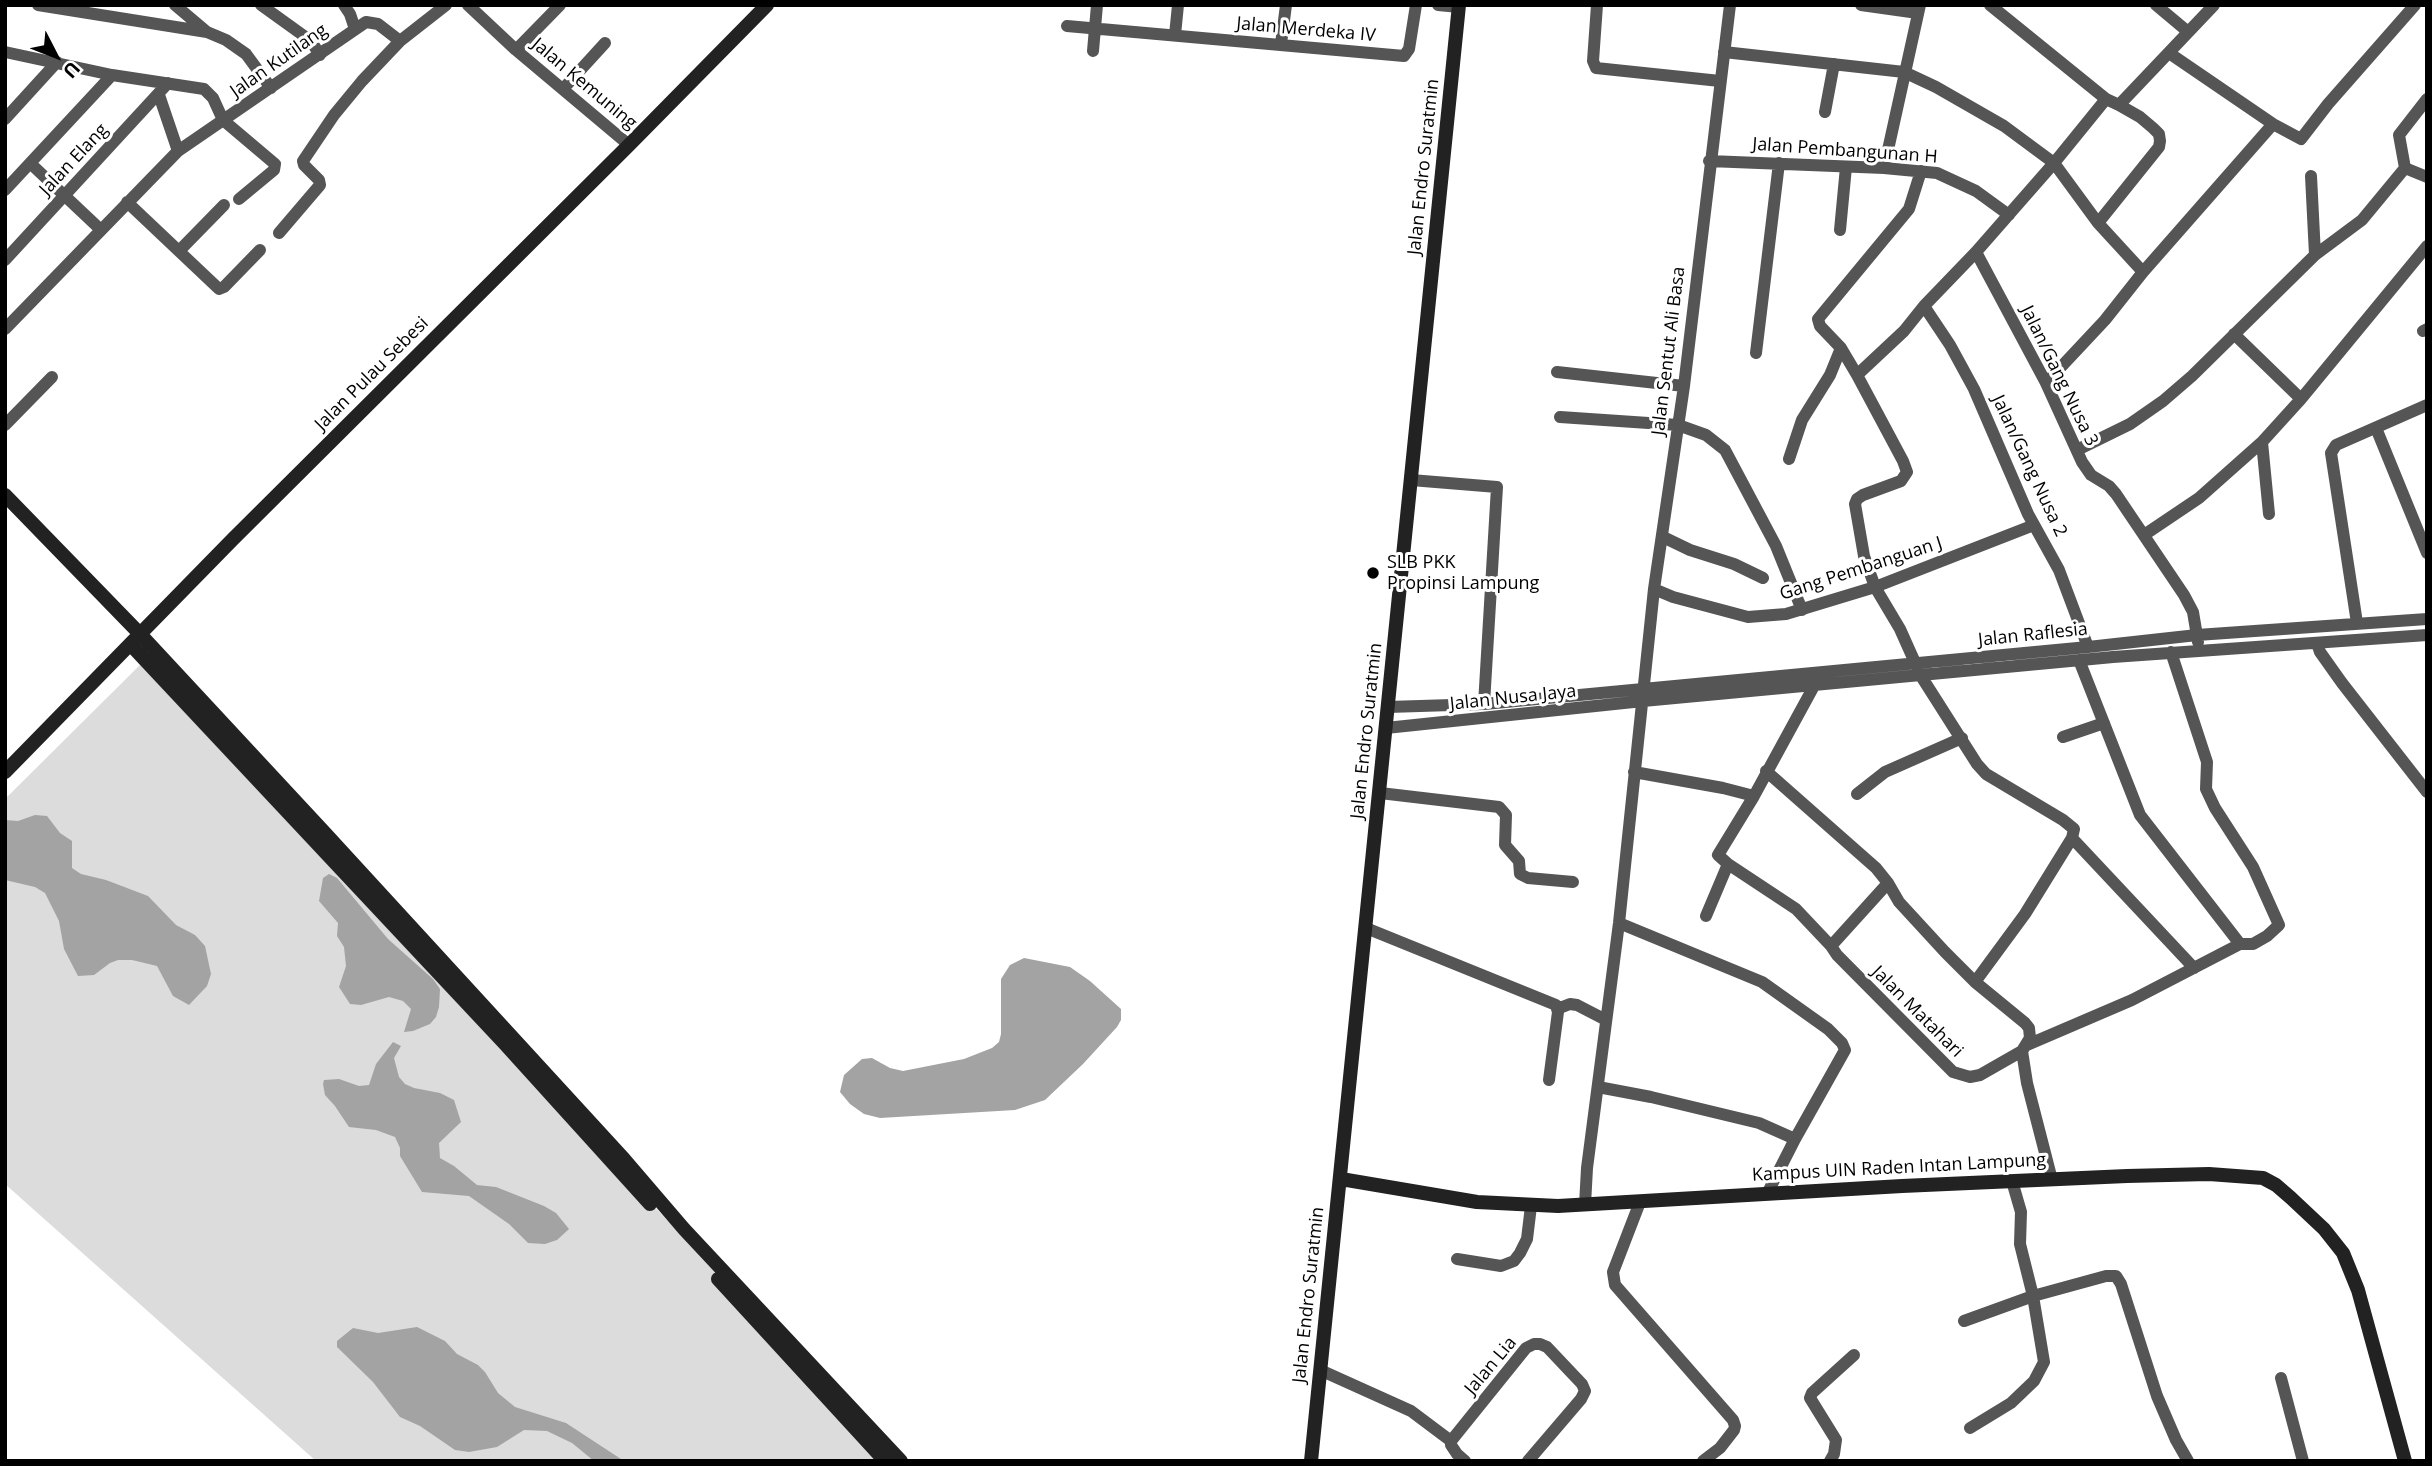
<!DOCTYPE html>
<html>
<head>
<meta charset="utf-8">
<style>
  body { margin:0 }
  #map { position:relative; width:2432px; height:1466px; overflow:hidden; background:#fff; font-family:"Open Sans",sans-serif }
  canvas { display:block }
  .frame { position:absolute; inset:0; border:7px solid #000; pointer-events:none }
  .north { position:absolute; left:21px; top:21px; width:70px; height:70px; -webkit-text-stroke:5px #fff; paint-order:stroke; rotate:132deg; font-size:19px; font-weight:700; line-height:28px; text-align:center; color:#000 }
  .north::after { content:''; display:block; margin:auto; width:24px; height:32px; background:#000; clip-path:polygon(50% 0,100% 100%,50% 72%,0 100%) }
</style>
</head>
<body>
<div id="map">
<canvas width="2432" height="1466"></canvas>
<div class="frame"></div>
<div class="north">U</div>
</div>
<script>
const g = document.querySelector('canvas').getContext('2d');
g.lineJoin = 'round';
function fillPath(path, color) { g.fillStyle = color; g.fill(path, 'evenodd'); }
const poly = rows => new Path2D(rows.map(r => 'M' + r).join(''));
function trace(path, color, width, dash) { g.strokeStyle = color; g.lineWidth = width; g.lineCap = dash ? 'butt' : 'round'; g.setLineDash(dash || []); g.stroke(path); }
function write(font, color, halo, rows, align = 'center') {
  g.font = font + ' "Open Sans",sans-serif'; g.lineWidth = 6; g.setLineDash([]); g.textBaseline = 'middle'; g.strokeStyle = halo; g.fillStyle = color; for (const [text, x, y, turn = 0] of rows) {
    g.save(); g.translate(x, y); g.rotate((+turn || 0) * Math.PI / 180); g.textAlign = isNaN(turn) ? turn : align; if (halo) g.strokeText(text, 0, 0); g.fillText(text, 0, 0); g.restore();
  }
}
fillPath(poly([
  [142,663,894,1461,316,1461,5,1184,5,799]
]), '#dcdcdc');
fillPath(poly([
  [35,815,47,816,60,833,72,841,72,868,81,874,106,880,148,896,176,925,195,935,205,946,211,974,207,986,189,1005,173,996,157,966,132,960,118,960,110,963,94,975,78,976,64,949,59,921,45,893,35,887,5,880,5,820,18,821],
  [329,874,337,878,388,939,433,979,440,989,439,1007,436,1017,430,1024,413,1031,404,1032,411,1009,403,1001,389,997,361,1005,350,1004,339,987,346,966,344,947,337,936,338,923,319,901,323,878],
  [1024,958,1070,967,1090,981,1121,1009,1121,1020,1117,1027,1083,1064,1045,1100,1015,1110,880,1118,864,1114,850,1104,840,1092,844,1075,862,1059,872,1058,890,1068,903,1071,964,1059,992,1048,999,1042,1001,1034,1001,979,1010,965],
  [393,1042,401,1046,394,1058,399,1077,405,1084,414,1088,440,1093,454,1100,461,1122,439,1143,440,1158,454,1166,477,1185,496,1187,544,1206,556,1213,569,1229,557,1240,545,1244,528,1243,509,1224,469,1196,422,1192,400,1156,400,1148,395,1137,376,1130,349,1127,335,1106,325,1095,323,1084,324,1080,339,1079,359,1086,369,1085,376,1064],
  [417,1327,445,1341,457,1354,478,1365,485,1372,498,1393,515,1407,566,1423,624,1461,594,1461,572,1443,547,1431,524,1430,497,1447,469,1452,455,1450,420,1426,400,1417,373,1382,337,1347,337,1341,353,1328,378,1333]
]), '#a3a3a3');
trace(poly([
  [38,5,207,32,226,40,246,54,271,88],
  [175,5,207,32],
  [261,5,311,41,320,55],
  [344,5,350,14,355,29],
  [468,5,516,50,629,145],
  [1438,5,1459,7],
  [1597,5,1593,61,1596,68,1720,81],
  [1861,5,1918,13],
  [1990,5,2106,99],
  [2156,5,2187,31],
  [1067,26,1404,56,1409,49,1416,5],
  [1175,35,1178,5],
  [1281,44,1286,5],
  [516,50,560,5],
  [1093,51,1097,5],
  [5,52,112,75,204,89,213,98,223,120,275,164,274,170,239,199],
  [1724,52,1904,72,1936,87,2004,126,2054,163,2098,223,2143,272,2273,124],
  [2169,53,2273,124,2301,139,2328,104,2415,5],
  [563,89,605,43],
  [159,95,178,151],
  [1825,112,1834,64],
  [5,119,57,62],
  [1709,161,1884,168,1937,173,1976,191,2009,215],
  [30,163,101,230],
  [1884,168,1920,5],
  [2405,168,2427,177],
  [1921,171,1909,209,1818,319,1820,326,1841,348,1857,375,1903,461,1907,472,1901,481,1863,495,1857,499,1855,504,1864,556,1875,587,1900,629,1921,676,1977,764,1986,774,2063,820,2074,829,2072,838,2025,914,1975,982],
  [2311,176,2315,255],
  [5,190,112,75],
  [127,202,219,289,224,287,260,250],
  [2098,223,2159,147,2160,141,2159,134,2153,128,2140,117,2119,105],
  [1840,230,1846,167],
  [279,233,320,185,319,180,304,165,303,161,334,115,362,81,400,41,446,5],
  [180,250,224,205],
  [1976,252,2046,383,2082,462,2091,475,2109,486,2116,494,2184,595,2193,612,2198,642],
  [5,260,168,83],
  [1924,306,1950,345,1974,389,2028,514,2059,570,2088,647],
  [5,329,178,151,366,22,378,24,400,41],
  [2423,331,2427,329],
  [2234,334,2301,399],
  [1756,353,1779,163],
  [1557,372,1684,386],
  [1857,375,1904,331,1924,306,1976,252,2054,163,2106,99,2119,105,2214,5],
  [2046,383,2105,320,2143,272],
  [1560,417,1678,425,1706,435,1725,450,1776,546,1802,610],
  [5,425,52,377],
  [2376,428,2427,553],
  [2262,442,2269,514],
  [2077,450,2130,424,2163,401,2192,376,2315,255,2362,220,2405,168,2399,135,2427,99],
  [1789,459,1802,420,1830,375,1841,348],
  [1411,480,1497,487,1484,704],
  [2144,535,2199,498,2262,442,2301,399,2427,246],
  [1663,537,1690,550,1734,564,1763,578],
  [1654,589,1673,597,1748,617,1786,614,1875,587,2034,525],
  [2357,623,2331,453,2336,445,2427,405],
  [2317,643,2320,652,2342,683,2427,792],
  [2079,660,2140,815,2240,944],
  [1814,680,1814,686,1754,796,1718,855,1728,864,1796,909,1831,946],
  [1388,707,1484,704,2088,647,2197,635,2427,619],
  [1386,728,1643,701,2113,657,2427,635],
  [2063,737,2104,723],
  [1766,771,1876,868,1888,883,1899,902,1945,952,1975,982,2025,1023,2029,1028,2030,1038,2022,1051,1980,1075,1970,1077,1953,1072,1837,955,1831,946,1888,883],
  [1634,772,1723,788,1754,796],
  [1380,793,1499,807,1506,815,1505,845,1519,861,1520,874,1528,878,1573,882],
  [1857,794,1885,772,1962,738],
  [2072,838,2194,968],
  [1706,916,1728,864],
  [1619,923,1762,982,1828,1029,1842,1043,1845,1050,1795,1139,1767,1194],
  [1366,928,1556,1005,1558,1012,1549,1080],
  [1557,1009,1570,1004,1577,1005,1606,1020],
  [2027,1045,2132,1000,2240,944,2253,944,2267,936,2279,925,2253,867,2215,808,2206,789,2207,762,2171,652],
  [2022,1051,2027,1083,2052,1180],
  [1598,1087,1651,1097,1759,1123,1795,1139],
  [1640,1202,1613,1272,1615,1285,1733,1420,1735,1426,1734,1430,1720,1448,1703,1461],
  [1585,1205,1587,1168,1619,923,1654,589,1684,386,1730,5],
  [1457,1259,1501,1266,1514,1261,1520,1253,1527,1239,1531,1206],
  [1964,1321,2033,1296,2106,1276,2116,1276,2121,1284,2157,1396,2176,1440,2188,1461],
  [1320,1370,1411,1411,1451,1441,1451,1445,1457,1454,1465,1461],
  [2281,1378,2303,1461],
  [1970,1428,2011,1403,2034,1381,2044,1362,2033,1296,2020,1244,2021,1212,2012,1181],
  [1451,1441,1526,1348,1534,1344,1540,1344,1547,1347,1582,1384,1585,1391,1581,1399,1528,1461],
  [1830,1461,1834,1454,1836,1440,1810,1398,1812,1393,1854,1355]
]), '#555', 12);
trace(poly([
  [5,495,140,634,325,833,624,1159,684,1229,901,1461],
  [130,644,505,1044,650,1204],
  [5,772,233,539,629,145,767,5],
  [1341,1179,1477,1202,1558,1206,1902,1186,2127,1176,2209,1174,2263,1178,2276,1185,2291,1198,2324,1229,2343,1253,2358,1290,2405,1461],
  [718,1279,885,1461],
  [1311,1461,1459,5]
]), '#222', 14);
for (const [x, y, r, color] of [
  [1373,573,7,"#000"]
]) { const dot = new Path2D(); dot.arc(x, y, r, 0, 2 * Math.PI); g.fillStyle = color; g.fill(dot); trace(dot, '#fff', 2.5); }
write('18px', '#000', '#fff', [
  ["Jalan Merdeka IV",1306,30,5],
  ["Jalan Kutilang",279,61,-35],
  ["Jalan Kemuning",584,84,40],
  ["Jalan Pembangunan H",1845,151,4],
  ["Jalan Elang",74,160,-47],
  ["Jalan Endro Suratmin",1424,167,-84],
  ["Jalan Sentut Ali Basa",1669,351,-83],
  ["Jalan Pulau Sebesi",372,374,-45],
  ["Jalan/Gang Nusa 3",2059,376,64],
  ["Jalan/Gang Nusa 2",2029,466,65],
  ["Gang Pembanguan J",1861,569,-18],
  ["Jalan Raflesia",2033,635,-6],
  ["Jalan Nusa Jaya",1513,698,-6],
  ["Jalan Endro Suratmin",1367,731,-84],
  ["Jalan Matahari",1917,1012,45],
  ["Kampus UIN Raden Intan Lampung",1899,1168,-3],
  ["Jalan Endro Suratmin",1309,1295,-84],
  ["Jalan Lia",1491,1366,-50]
]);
write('18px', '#000', '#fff', [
  ["SLB PKK",1387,563],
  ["Propinsi Lampung",1387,584]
], 'left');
</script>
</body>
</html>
